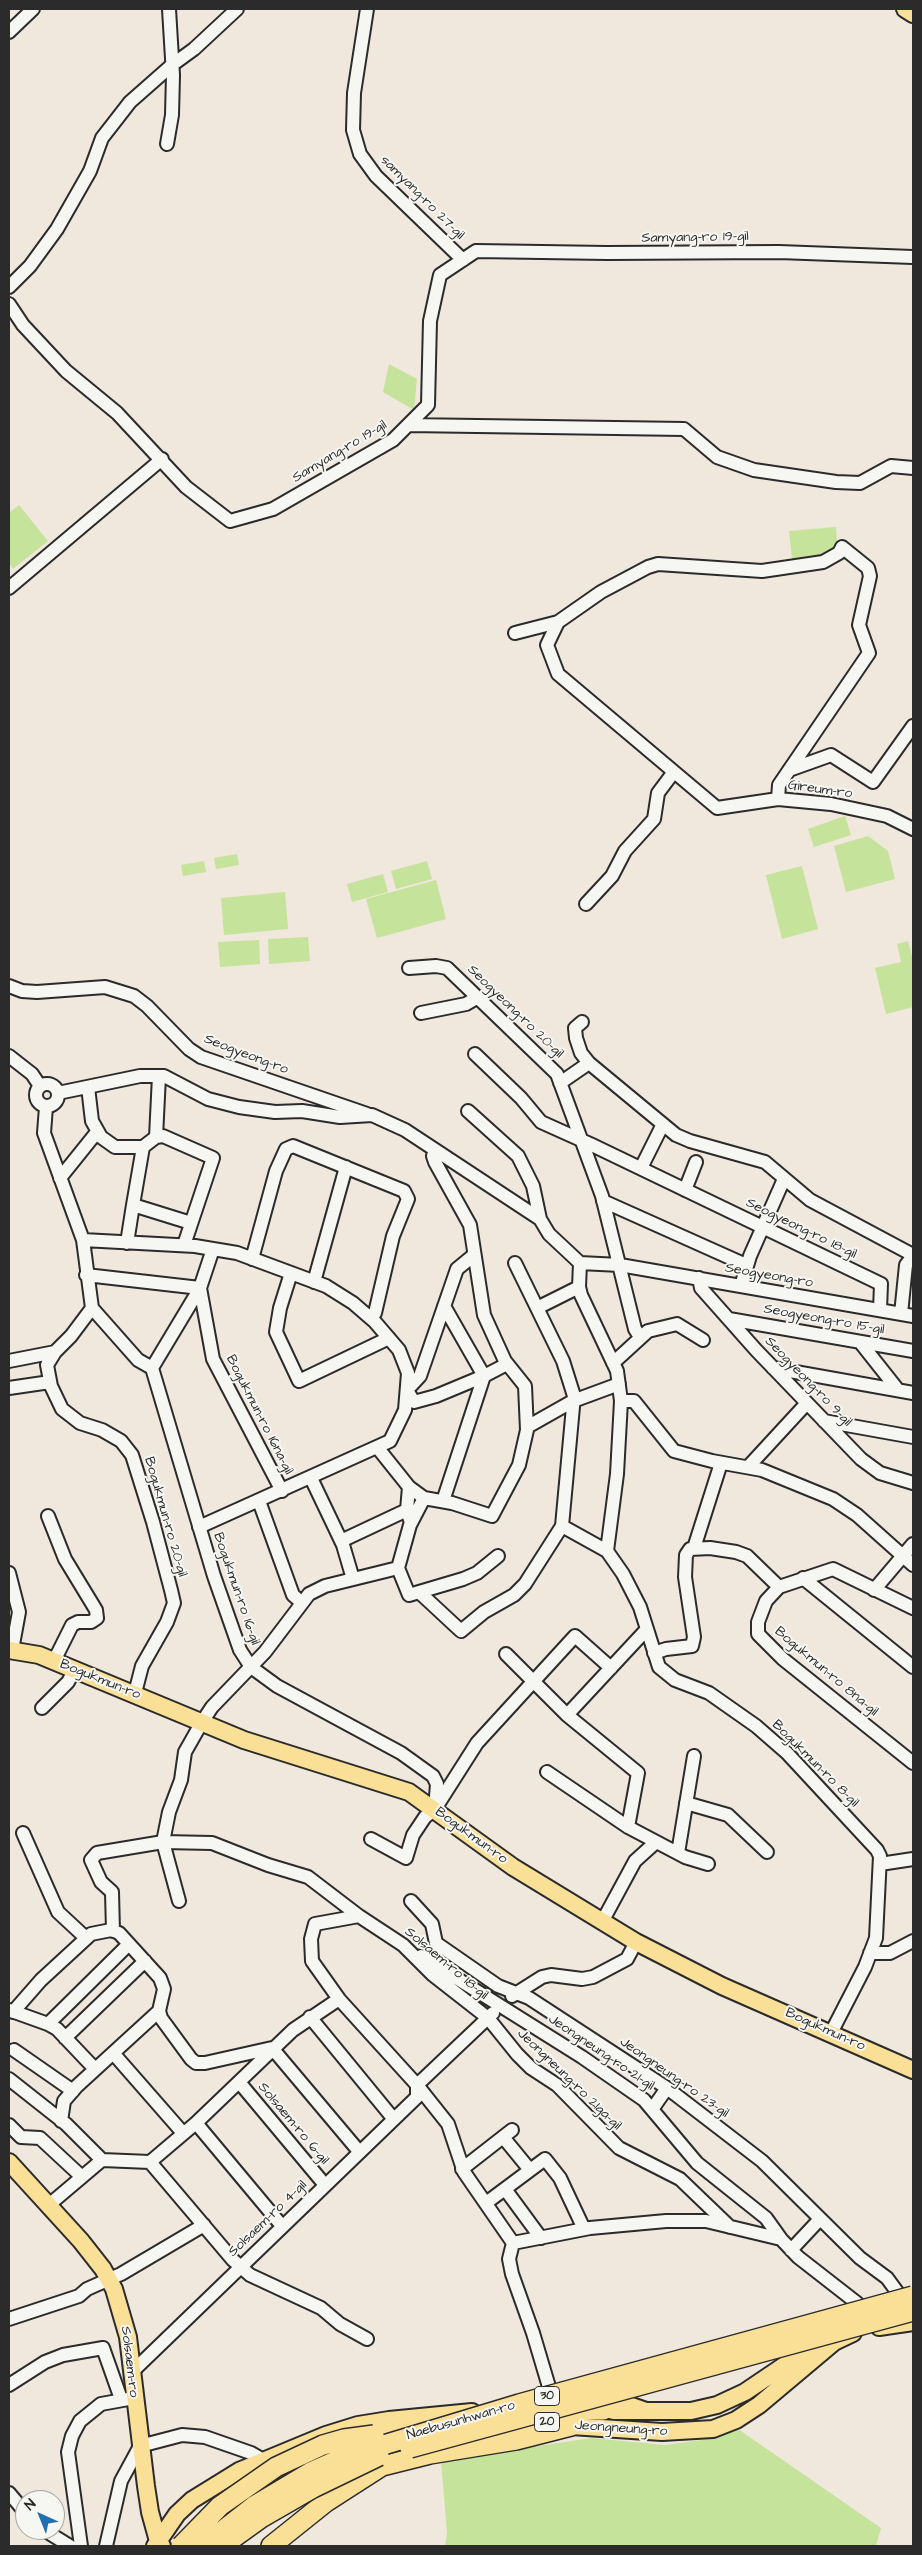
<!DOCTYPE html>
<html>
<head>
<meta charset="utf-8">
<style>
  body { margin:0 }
  #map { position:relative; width:922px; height:2555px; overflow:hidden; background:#f0e7dd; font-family:"Architects Daughter",sans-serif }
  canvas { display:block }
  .frame { position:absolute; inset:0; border:10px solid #2b2b2b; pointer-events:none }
  .north { position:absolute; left:15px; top:2490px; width:50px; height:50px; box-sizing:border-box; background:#f6f6f2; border:1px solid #a5a5a2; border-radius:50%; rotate:316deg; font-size:14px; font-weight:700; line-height:20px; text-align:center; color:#2b2b2b }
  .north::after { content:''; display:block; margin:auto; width:18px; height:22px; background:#1f6fb2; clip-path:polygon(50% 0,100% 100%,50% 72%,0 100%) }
</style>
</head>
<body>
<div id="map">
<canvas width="922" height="2555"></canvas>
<div class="frame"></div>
<div class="north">N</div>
</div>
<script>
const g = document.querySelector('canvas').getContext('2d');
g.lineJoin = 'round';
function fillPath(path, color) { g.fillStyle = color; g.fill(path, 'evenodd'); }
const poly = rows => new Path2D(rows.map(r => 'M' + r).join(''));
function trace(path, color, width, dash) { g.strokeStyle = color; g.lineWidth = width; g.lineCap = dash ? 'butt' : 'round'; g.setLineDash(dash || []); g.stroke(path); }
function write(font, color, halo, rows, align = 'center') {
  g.font = font + ' "Architects Daughter",sans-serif'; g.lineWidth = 4; g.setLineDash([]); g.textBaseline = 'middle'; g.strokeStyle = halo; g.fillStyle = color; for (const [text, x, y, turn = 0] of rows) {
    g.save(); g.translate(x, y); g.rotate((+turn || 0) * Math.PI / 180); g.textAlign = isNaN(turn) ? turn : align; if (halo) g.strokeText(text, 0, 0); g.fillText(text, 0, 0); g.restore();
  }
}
fillPath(poly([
  [389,364,417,379,414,410,383,392],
  [19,505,48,541,13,569,9,563,9,513],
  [836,527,838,555,792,559,789,531],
  [845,816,851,835,814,847,808,829],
  [868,836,888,851,895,879,846,892,834,846],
  [237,854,239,865,216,869,214,858],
  [204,861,206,872,183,876,181,865],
  [427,861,432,879,396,889,391,871],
  [802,866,818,929,782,939,766,875],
  [383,874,388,892,352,902,347,884],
  [436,880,446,919,377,938,366,899],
  [285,892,288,929,224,935,221,898],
  [308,937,310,961,269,964,268,939],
  [259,940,260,964,220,967,218,942],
  [908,941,913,961,913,1007,886,1014,875,968,901,962,897,944],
  [738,2429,881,2528,876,2546,445,2546,447,2533,441,2461,591,2438,665,2445,709,2439]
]), '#c5e39a');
const minor = poly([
  [367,9,354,93,353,130,360,154,376,176,463,260],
  [9,32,33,9],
  [167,144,172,115,173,75,169,9],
  [9,287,30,266,57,229,90,171,102,138,130,102,172,65,194,49,237,9],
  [9,304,23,325,66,371,117,413,186,487,230,521,273,509,393,440,428,405,430,321,440,275,476,251,607,253,779,252,913,257],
  [408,425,684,429,717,457,754,470,836,482,860,483,891,466,913,468],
  [9,588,162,459],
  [558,622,547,645,558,674,717,808,778,799,831,804,887,816,913,829],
  [515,633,558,622,601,592,648,567,658,564,762,571,823,562,839,553,842,547,868,568,870,576,859,625,869,653,779,785,778,799],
  [789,770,831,755,873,782,913,726],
  [586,904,612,876,625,851,654,819,658,793,673,773],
  [409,968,436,966,447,968,557,1074,602,1196,635,1329,640,1337],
  [9,986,22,991,37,992,105,987,134,996,147,1006,189,1049,201,1057,367,1114],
  [421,1013,466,1004,478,997],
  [582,1022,575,1028,576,1038,581,1053,589,1063],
  [475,1054,521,1098,541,1122,590,1144,881,1284,880,1310],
  [9,1056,32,1074,40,1086],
  [560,1083,589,1063,676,1135,690,1141,765,1162,810,1200,913,1255],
  '36 1095a11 11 0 1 1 22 0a11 11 0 1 1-22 0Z',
  [88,1087,92,1121,101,1137,115,1147,143,1147],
  [58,1093,140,1076,164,1076,208,1099,239,1107,275,1112,302,1111,340,1117,372,1115,405,1130,540,1219,549,1234,580,1263,620,1265,913,1316],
  [46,1107,44,1133,83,1240,92,1308,138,1360,152,1368],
  [468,1111,518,1156,533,1186,540,1219],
  [156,1137,159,1076],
  [641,1168,663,1124],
  [60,1178,97,1132],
  [685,1190,696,1162],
  [603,1201,746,1265],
  [83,1240,195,1246,237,1253,326,1286,353,1303,375,1322,399,1350,408,1373,405,1410,390,1441,199,1527],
  [127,1243,133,1205],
  [184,1245,213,1158,163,1136,156,1137,143,1147,133,1205,191,1223],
  [213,1249,200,1288,152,1368,214,1576,240,1650,251,1667,277,1686,401,1753,433,1776,437,1784,435,1809],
  [252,1259,276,1171,286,1149,293,1146,404,1191,408,1199,393,1236,375,1313,371,1318],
  [580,1263,579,1287,581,1295,617,1371,621,1401,617,1474,607,1551,623,1574,640,1607,659,1667,675,1680,709,1693,756,1726,787,1753,877,1850,880,1856,876,1938,865,1967,831,2033],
  [291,1273,280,1308,276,1332,299,1381,389,1338],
  [86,1275,200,1288,213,1359,282,1491],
  [699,1278,701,1288,756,1350,861,1459,880,1473,913,1483],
  [314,1282,346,1167],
  [741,1286,750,1256,784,1179],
  [444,1306,484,1376,436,1396,414,1402,407,1390,420,1376,457,1269,474,1255],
  [537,1308,579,1287],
  [901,1314,906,1265,913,1256],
  [729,1319,913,1351],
  [860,1342,898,1390],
  [55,1352,47,1365,51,1386,62,1409,80,1423,102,1430,121,1441,132,1455,153,1522,171,1590,174,1603,167,1622,142,1666,135,1693],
  [9,1361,55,1352,71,1336,92,1308],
  [613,1363,648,1331,677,1324,703,1340],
  [773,1368,913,1393],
  [9,1388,50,1382],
  [621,1401,634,1401,674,1451,712,1461,762,1470,833,1499,857,1515,913,1565],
  [824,1421,913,1437],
  [527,1427,573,1401,619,1384],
  [377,1447,409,1487,407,1510,411,1523],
  [748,1467,807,1403],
  [311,1478,343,1545,353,1579],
  [409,1487,424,1498,452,1503,492,1516,519,1465,527,1430,525,1386,505,1361,484,1315,470,1225,435,1162,433,1156,435,1150],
  [424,1498,410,1525,398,1568,409,1595,463,1579,477,1573,498,1556],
  [259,1501,293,1595,302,1603],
  [443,1501,484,1376,507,1364],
  [48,1516,65,1559,96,1610,97,1618,91,1622,78,1622,72,1625,54,1661],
  [562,1526,607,1551],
  [341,1541,407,1510],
  [694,1548,721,1463],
  [9,1573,19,1612,12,1650],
  [803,1578,913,1667],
  [874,1590,913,1544],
  [419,1592,461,1631,484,1612,514,1595,525,1584,562,1526,574,1396,563,1361,515,1263],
  [913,1608,833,1569,779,1587,766,1601,758,1622,758,1634,783,1659,913,1763],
  [654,1653,666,1649,692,1646,694,1637,685,1577,686,1555,690,1549,710,1548,736,1552,747,1556,779,1587],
  [506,1654,567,1715,638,1773,628,1827],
  [42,1708,68,1682,75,1669],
  [567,1715,647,1629],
  [547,1772,628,1827,685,1857,708,1864],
  [686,1803,728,1815,767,1852],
  [23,1833,58,1912,86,1938],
  [371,1839,406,1858,413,1835,425,1817,435,1809,477,1743,575,1636,611,1668],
  [678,1853,694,1756],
  [880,1864,913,1859],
  [179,1901,163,1842,169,1812,181,1780,185,1752,202,1722,212,1707,265,1652,309,1594,325,1586,398,1568],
  [411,1901,432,1924,436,1943,498,1986,529,1998,667,2088,762,2161,860,2258,887,2278,906,2304],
  [602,1922,635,1861,656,1842],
  [113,1931,112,1892,101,1882,91,1860,97,1853,163,1842,212,1843,268,1865,308,1877,359,1916],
  [870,1953,890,1953,913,1941],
  [421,1956,582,2057,644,2100,697,2163,766,2218,781,2239],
  [512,1996,542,1977,551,1975,582,1979,593,1977,627,1959,636,1942],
  [9,2010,48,2024,57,2029,95,2069],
  [13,2012,41,1980,91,1934,111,1930,119,1933,160,1978,164,1989,159,2011,161,2018,191,2059,196,2063,205,2063,272,2048,357,2149],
  [310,2017,392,2117],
  [48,2024,129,1944],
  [65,2038,145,1961],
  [14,2050,73,2091],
  [113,2053,183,2133],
  [9,2079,66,2124,102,2160],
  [239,2082,325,2185],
  [417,2085,493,2013],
  [653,2108,667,2088],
  [61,2121,64,2101,77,2086,159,2011],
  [196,2123,282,2226],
  [9,2125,21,2137,40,2138,82,2177],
  [503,2137,530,2170],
  [150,2162,233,2260,250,2275,321,2308,340,2324,367,2339],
  [462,2169,512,2130],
  [505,2189,541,2238],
  [486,2203,545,2159,560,2178,584,2229],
  [50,2204,102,2160,150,2162,196,2123,293,2030,339,1999],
  [513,2243,464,2172,448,2124,417,2085,339,1999,312,1961,311,1939,315,1924,359,1916,403,1945,433,1975,488,2018,517,2054,531,2068,557,2085,619,2148,680,2179,730,2227],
  [513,2243,590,2228,666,2221,706,2221,781,2239,798,2257,857,2303,866,2313],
  [513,2243,509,2259,512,2274,533,2333,552,2397],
  [791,2250,820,2219],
  [9,2319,79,2296,87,2289,121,2274,204,2225],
  [132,2372,417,2097,417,2085],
  [9,2385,45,2362,63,2355,103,2348,121,2399],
  [9,2493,25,2512],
  [44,2530,70,2546],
  [81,2546,68,2452,72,2436,80,2421,101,2404,134,2398],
  [106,2546,121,2481,140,2446,182,2435,205,2437,251,2453,263,2460]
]);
const major = poly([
  [905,9,913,14],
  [9,1650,39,1655,244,1740,409,1792,513,1867,636,1942,722,1986,913,2070],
  [9,2162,81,2241,103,2269,114,2289,128,2337,146,2486,150,2512,158,2541,162,2546],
  [879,2327,913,2322],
  [600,2395,646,2411],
  [590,2405,614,2411,691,2411,717,2405,745,2392,825,2338],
  [520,2425,554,2423,571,2426,662,2432,713,2429,736,2420,759,2405,834,2342,853,2333],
  [258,2485,315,2464],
  [155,2546,177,2514,192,2500,239,2471,326,2435,358,2425,389,2420,472,2412]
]);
const highway = poly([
  [567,2409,603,2410],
  [374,2435,425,2425],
  [271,2546,326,2502,382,2466,430,2454,516,2440,571,2426]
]);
trace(minor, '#2b2b2b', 16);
trace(major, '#2b2b2b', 20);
trace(highway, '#2b2b2b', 22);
trace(minor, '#f6f6f2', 12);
trace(major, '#fadf96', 16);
trace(highway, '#fadf96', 19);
const highwayBridge = poly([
  [410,2448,913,2311],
  [181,2546,220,2506,276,2467,323,2445,344,2439,374,2435],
  [203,2546,254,2506,311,2472,347,2456,519,2404,913,2296],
  [222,2546,261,2518,313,2488,379,2456]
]);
trace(highwayBridge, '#2b2b2b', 22, []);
trace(highwayBridge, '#fadf96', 19);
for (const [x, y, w] of [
  [547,2396,25],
  [547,2422,25]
]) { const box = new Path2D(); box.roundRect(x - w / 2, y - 9.5, w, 19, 4); g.fillStyle = '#f6f6f2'; g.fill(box); trace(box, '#2b2b2b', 1); }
write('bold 12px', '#2b2b2b', null, [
  ["30",547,2396],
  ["20",547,2422]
]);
write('14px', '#2b2b2b', '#f6f6f2', [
  ["samyang-ro 27-gil",422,198,45],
  ["Samyang-ro 19-gil",695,238,-1],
  ["Samyang-ro 19-gil",340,452,-31],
  ["Gireum-ro",820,790,8],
  ["Seogyeong-ro 20-gil",515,1012,44],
  ["Seogyeong-ro",246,1055,21],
  ["Seogyeong-ro 18-gil",801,1229,26],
  ["Seogyeong-ro",769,1276,10],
  ["Seogyeong-ro 15-gil",824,1320,10],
  ["Seogyeong-ro 9-gil",808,1382,46],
  ["Bogukmun-ro 16na-gil",259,1415,63],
  ["Bogukmun-ro 20-gil",165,1517,74],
  ["Bogukmun-ro 16-gil",236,1589,71],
  ["Bogukmun-ro 8na-gil",826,1672,40],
  ["Bogukmun-ro",100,1680,22],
  ["Bogukmun-ro 8-gil",815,1764,45],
  ["Bogukmun-ro",471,1836,36],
  ["Solsaem-ro 18-gil",446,1964,40],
  ["Bogukmun-ro",825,2030,24],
  ["Jeongneung-ro 21-gil",601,2053,34],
  ["Jeongneung-ro 23-gil",674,2078,35],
  ["Jeongneung-ro 21ga-gil",569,2080,44],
  ["Solsaem-ro 6-gil",293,2124,50],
  ["Solsaem-ro 4-gil",268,2219,-44],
  ["Solsaem-ro",129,2362,83],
  ["Naebusunhwan-ro",461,2421,-16],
  ["Jeongneung-ro",621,2429,4]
]);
</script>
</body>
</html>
